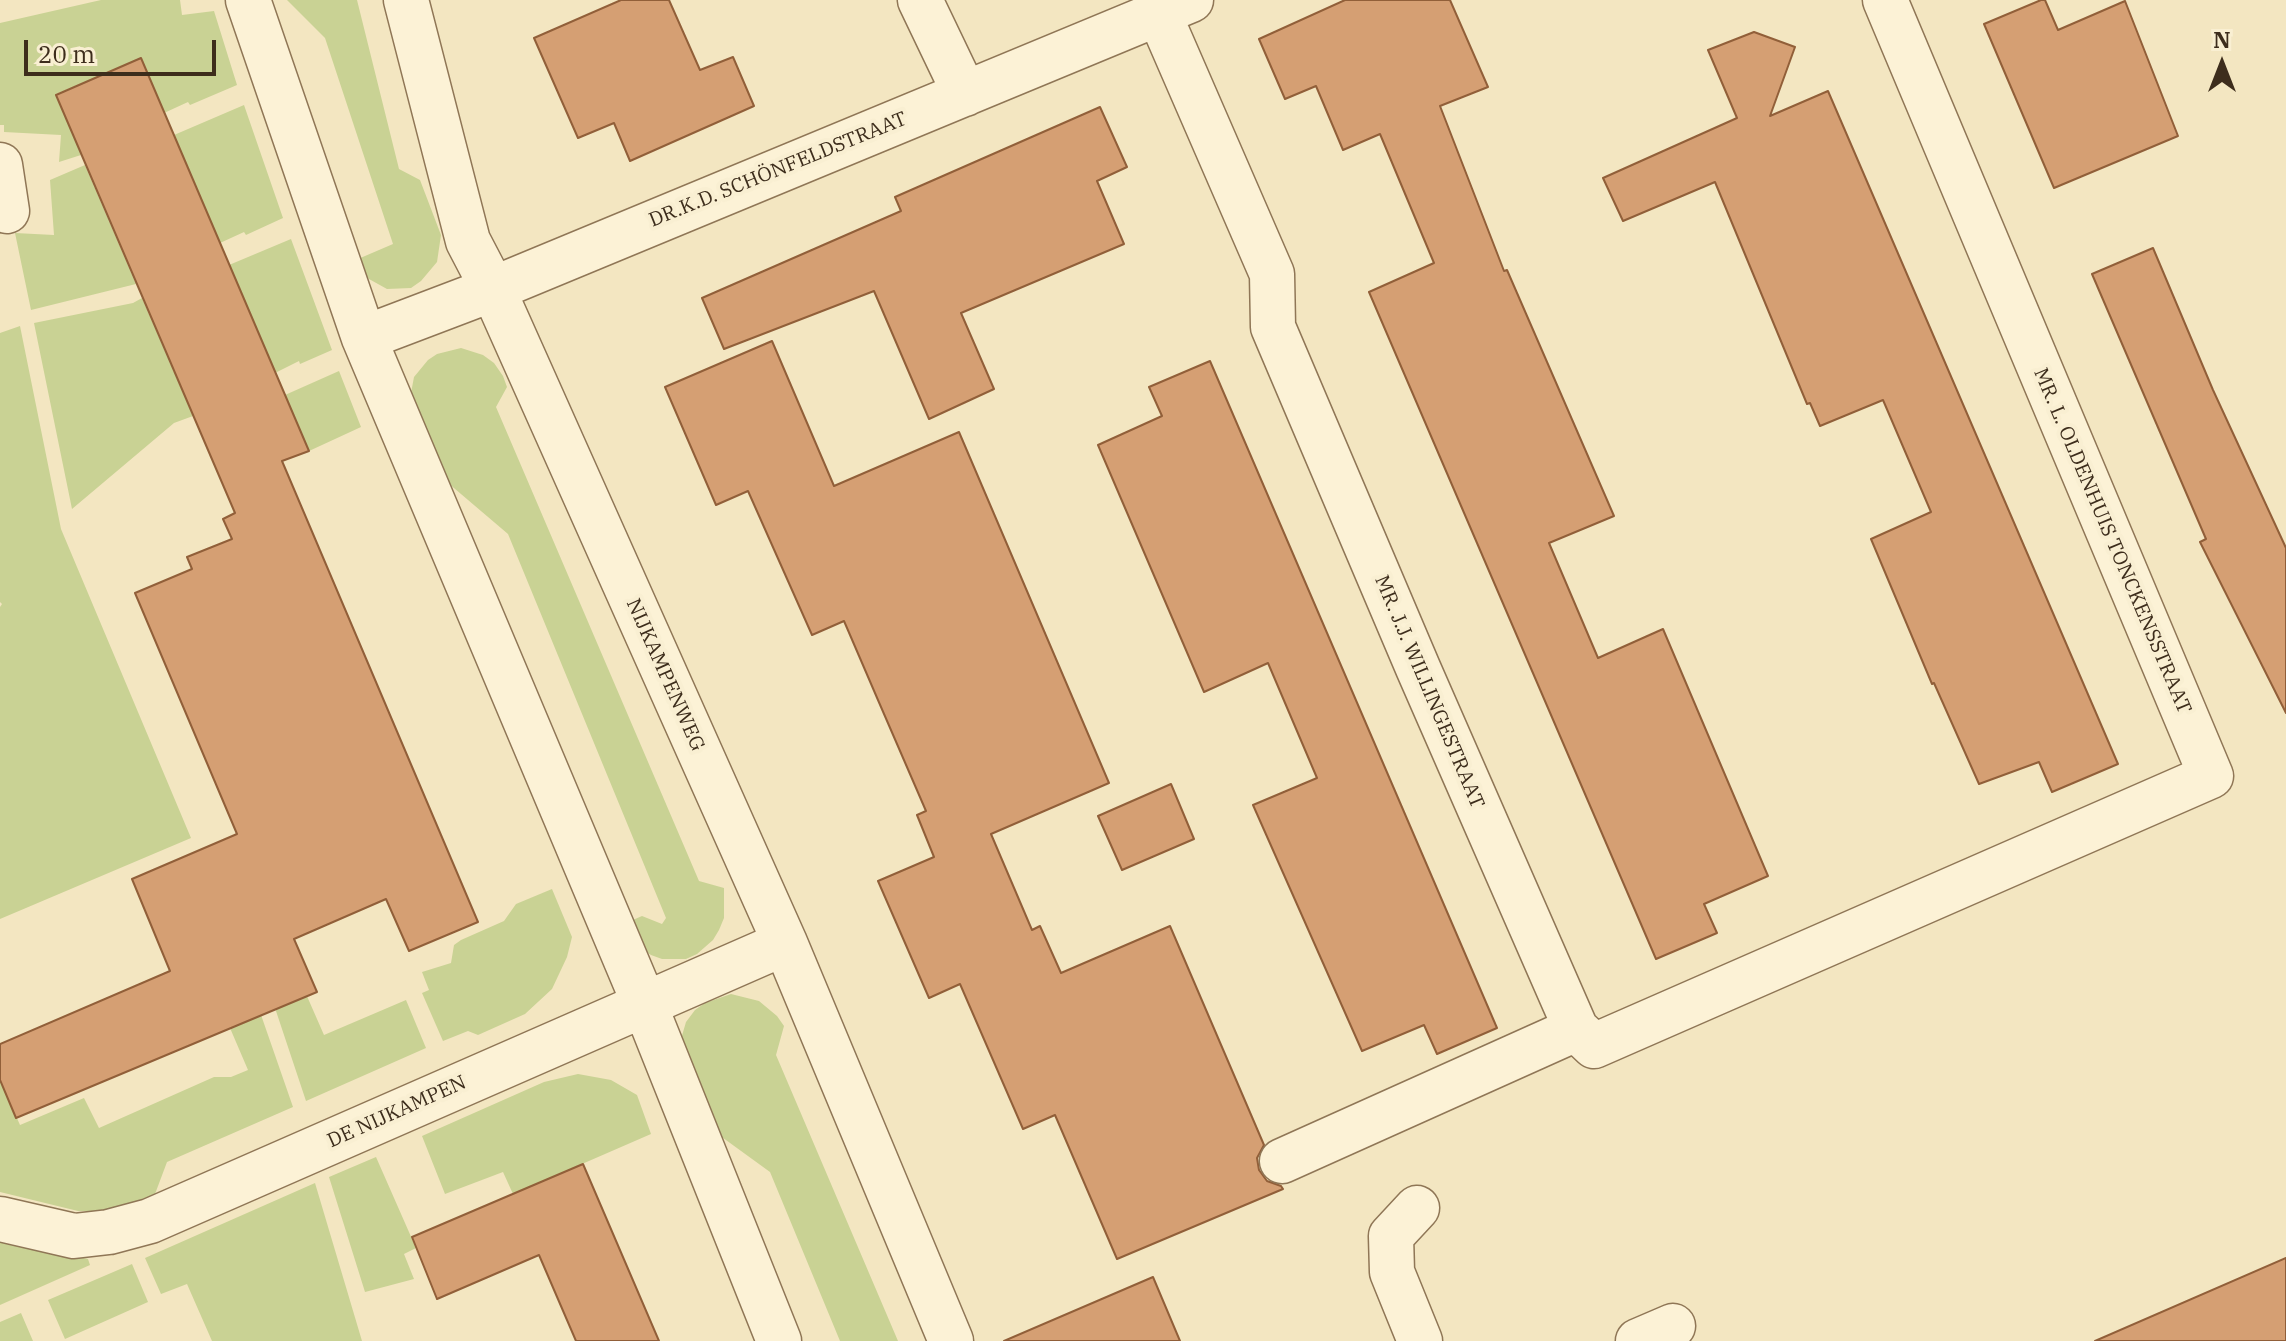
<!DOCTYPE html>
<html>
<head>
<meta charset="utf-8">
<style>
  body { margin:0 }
  #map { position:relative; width:2286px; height:1341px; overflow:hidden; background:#f3e6c1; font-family:"IBM Plex Serif",serif }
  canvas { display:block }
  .north { position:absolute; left:2182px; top:24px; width:80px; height:80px; -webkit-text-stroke:6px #f9efd2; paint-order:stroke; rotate:0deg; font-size:22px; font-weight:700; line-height:32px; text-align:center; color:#3d2d1c }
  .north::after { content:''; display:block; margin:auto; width:28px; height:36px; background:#3d2d1c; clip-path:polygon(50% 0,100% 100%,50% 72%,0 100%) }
  .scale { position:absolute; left:24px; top:40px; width:192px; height:36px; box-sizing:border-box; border:4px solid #3d2d1c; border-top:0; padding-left:10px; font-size:24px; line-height:28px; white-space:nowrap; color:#3d2d1c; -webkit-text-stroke:6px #f9efd2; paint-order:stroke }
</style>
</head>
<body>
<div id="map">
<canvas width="2286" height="1341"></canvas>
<div class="north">N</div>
<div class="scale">20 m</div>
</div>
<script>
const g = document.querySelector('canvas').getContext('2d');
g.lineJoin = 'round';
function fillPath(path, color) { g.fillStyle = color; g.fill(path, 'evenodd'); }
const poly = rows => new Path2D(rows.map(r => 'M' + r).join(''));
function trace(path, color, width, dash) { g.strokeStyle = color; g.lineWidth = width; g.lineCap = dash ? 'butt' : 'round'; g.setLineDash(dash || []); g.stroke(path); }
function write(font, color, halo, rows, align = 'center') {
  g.font = font + ' "IBM Plex Serif",serif'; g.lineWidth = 8; g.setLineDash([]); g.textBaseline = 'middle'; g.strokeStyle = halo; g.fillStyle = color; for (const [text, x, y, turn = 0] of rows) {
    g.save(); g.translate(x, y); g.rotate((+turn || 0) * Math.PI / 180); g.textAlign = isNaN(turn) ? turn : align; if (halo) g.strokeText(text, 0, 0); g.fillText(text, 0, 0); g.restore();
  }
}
fillPath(poly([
  [101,0,180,0,182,15,214,11,237,85,190,105,188,102,164,113,141,59,56,94,81,155,59,162,61,135,4,132,4,125,0,125,0,23],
  [287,0,357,0,399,169,420,180,441,235,437,262,421,281,411,288,387,289,369,279,361,269,358,259,393,244,325,38],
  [244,105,283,218,246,235,244,232,220,243,174,135],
  [85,165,136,284,31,310,15,233,54,235,50,180],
  [291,239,332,350,300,364,299,361,275,373,229,265],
  [142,298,193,416,174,423,72,509,34,323,133,303],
  [20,326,61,529,191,838,0,919,0,607,2,604,0,602,0,333],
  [461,348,483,355,494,363,503,376,507,387,496,407,699,881,724,888,724,918,719,930,713,940,697,954,686,959,662,959,651,955,641,948,626,923,642,916,662,924,666,918,508,534,441,477,411,393,414,377,428,360,437,354],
  [339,371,361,427,309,451,285,395],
  [552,889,572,937,567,957,552,989,525,1014,478,1035,468,1031,443,1041,422,993,429,990,422,972,451,963,454,945,461,940,504,921,516,904],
  [278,930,324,1035,406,1000,426,1048,306,1101,266,981],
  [200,958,260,1012,293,1107,167,1162,155,1194,126,1206,97,1211,78,1211,0,1192,0,1080,20,1125,84,1098,99,1128,214,1077,231,1077,248,1070],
  [731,994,759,1001,777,1016,784,1026,776,1055,898,1341,840,1341,770,1172,708,1127,681,1039,686,1022,695,1010,705,1003],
  [578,1074,611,1080,637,1095,651,1134,513,1194,503,1172,445,1194,422,1136,544,1082],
  [376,1157,416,1248,404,1254,414,1279,365,1292,329,1177],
  [315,1183,362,1341,212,1341,187,1284,161,1294,145,1258],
  [0,1239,88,1259,90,1265,0,1305],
  [132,1264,148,1302,65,1339,48,1300],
  [21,1313,33,1341,0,1341,0,1322]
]), '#c9d294');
const building = poly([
  [621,0,669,0,700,70,733,57,754,106,630,161,614,123,578,138,534,38,621,0],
  [1345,0,1450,0,1488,87,1440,106,1504,271,1507,270,1614,516,1549,543,1598,658,1663,629,1768,876,1704,904,1717,933,1656,959,1369,292,1434,263,1380,134,1343,150,1316,86,1285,99,1259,39,1345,0],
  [2041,0,2045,0,2058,30,2125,1,2178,136,2054,188,1984,24,2041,0],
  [1754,32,1795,47,1770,116,1828,91,2118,764,2052,792,2039,762,1979,784,1934,683,1932,684,1871,539,1931,512,1883,400,1820,426,1810,403,1807,404,1715,182,1623,221,1603,178,1737,118,1708,50,1754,32],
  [141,58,309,451,282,461,478,922,409,951,386,899,294,939,317,992,16,1118,0,1080,0,1044,170,971,132,879,237,834,135,593,192,569,187,557,232,539,223,519,235,513,56,95,141,58],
  [1100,107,1127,167,1097,181,1124,244,961,313,994,389,929,419,874,291,724,349,702,298,901,211,895,197,1100,107],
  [2153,248,2213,390,2286,548,2286,713,2200,542,2206,539,2092,274,2153,248],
  [772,341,834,486,959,432,1109,783,991,834,1032,930,1040,926,1061,973,1170,926,1264,1145,1257,1158,1259,1170,1267,1181,1281,1186,1283,1189,1117,1259,1055,1115,1023,1129,960,984,929,998,878,881,934,857,917,815,926,811,881,707,844,621,812,635,748,491,716,505,665,387,772,341],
  [1210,361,1497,1028,1437,1054,1424,1025,1362,1051,1253,805,1317,778,1268,663,1204,692,1098,445,1162,416,1149,387,1210,361],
  [1171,784,1194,839,1122,870,1098,816,1171,784],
  [583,1164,659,1341,576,1341,539,1255,437,1299,412,1237,583,1164],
  [2286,1258,2286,1341,2095,1341,2286,1258],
  [1153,1277,1180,1341,1004,1341,1153,1277]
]);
fillPath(building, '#d59f73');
trace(building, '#915f39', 2);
const minor = poly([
  [248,0,364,338,644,1003,779,1341],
  [406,0,468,241,493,289,785,943,951,1341],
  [920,0,965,94],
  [1159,14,1272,274,1273,327,1418,668,1576,1029,1594,1046,2211,776,1885,0],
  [0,165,7,211],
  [364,338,493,289,1191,0],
  [1282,1161,1576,1029],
  [1417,1208,1391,1236,1392,1272,1420,1341],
  [0,1219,74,1236,109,1232,150,1221,785,943],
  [1638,1341,1673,1326]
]);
trace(minor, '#8f7656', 47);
trace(minor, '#fcf2d6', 44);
write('20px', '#3d2d1c', '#f9efd2', [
  ["DR.K.D. SCHÖNFELDSTRAAT",778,170,-22],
  ["MR. L. OLDENHUIS TONCKENSSTRAAT",2112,541,67],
  ["NIJKAMPENWEG",665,675,66],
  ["MR. J.J. WILLINGESTRAAT",1429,692,67],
  ["DE NIJKAMPEN",397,1112,-24]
]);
</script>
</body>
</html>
